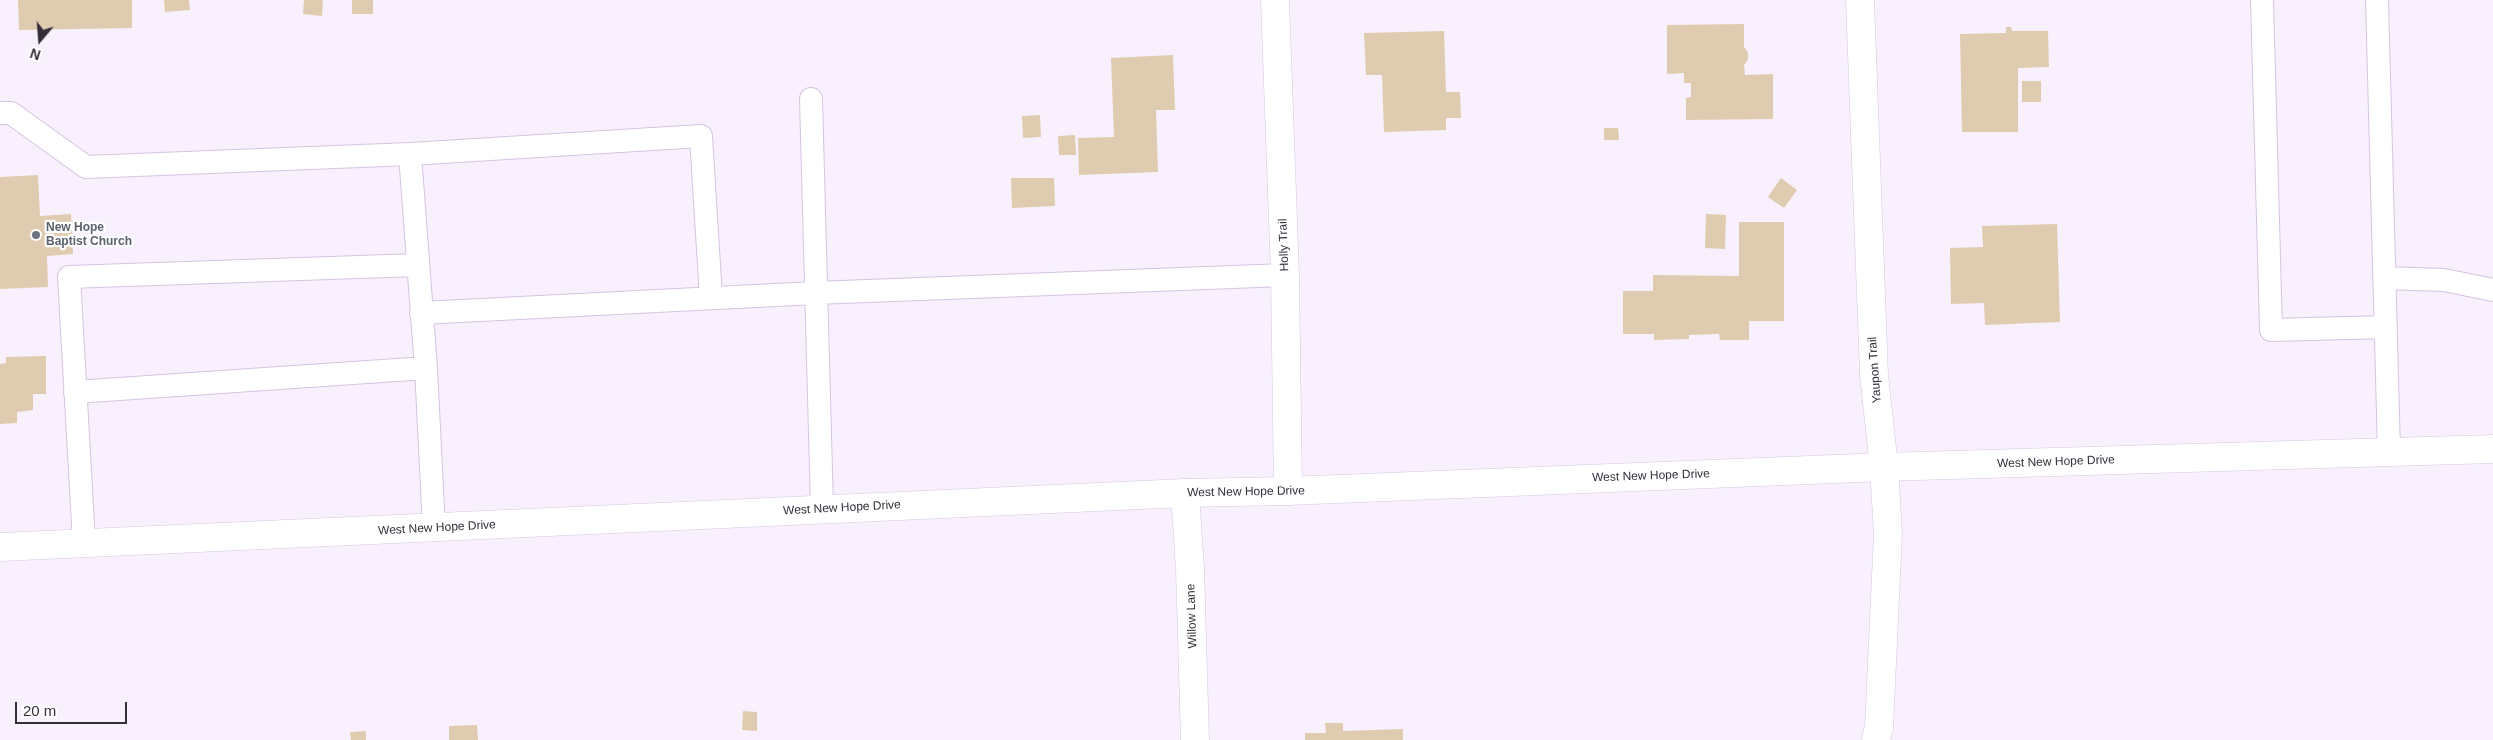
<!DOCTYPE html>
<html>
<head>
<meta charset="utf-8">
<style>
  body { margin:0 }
  #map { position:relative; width:2493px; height:740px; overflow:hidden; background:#f8f1fd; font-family:Helvetica,sans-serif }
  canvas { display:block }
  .north { position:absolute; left:15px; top:15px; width:50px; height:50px; -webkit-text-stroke:4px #fff; paint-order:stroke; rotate:198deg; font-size:14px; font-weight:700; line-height:20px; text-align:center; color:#342e39 }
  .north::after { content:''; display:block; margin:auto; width:18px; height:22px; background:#342e39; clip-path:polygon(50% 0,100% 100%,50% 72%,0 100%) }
  .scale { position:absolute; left:15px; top:702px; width:112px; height:22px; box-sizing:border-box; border:2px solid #342e39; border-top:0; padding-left:6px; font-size:15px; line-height:18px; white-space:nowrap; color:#342e39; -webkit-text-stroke:4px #fff; paint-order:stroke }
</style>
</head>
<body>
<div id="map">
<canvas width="2493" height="740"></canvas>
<div class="north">N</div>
<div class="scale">20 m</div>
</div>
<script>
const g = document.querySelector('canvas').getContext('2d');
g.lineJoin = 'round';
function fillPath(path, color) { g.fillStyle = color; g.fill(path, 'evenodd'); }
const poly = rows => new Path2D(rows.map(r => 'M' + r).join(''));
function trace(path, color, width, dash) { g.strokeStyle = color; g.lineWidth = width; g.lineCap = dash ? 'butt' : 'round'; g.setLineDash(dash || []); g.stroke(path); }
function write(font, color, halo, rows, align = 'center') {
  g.font = font + ' Helvetica,sans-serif'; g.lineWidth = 4.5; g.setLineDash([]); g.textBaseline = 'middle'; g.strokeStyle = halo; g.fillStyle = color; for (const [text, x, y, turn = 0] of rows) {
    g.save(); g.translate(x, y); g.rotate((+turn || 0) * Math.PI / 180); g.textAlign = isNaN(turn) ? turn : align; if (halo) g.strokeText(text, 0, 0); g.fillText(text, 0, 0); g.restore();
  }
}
fillPath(poly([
  [18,0,132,0,132,28,19,30],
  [164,0,189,0,190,10,165,12],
  [304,0,323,0,322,16,303,14],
  [352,0,373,0,373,14,352,14],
  [1744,24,1744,47,1748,52,1748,60,1744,65,1745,75,1773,74,1773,119,1686,120,1686,98,1691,97,1691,83,1684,83,1684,73,1667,74,1667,25],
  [2006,27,2011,27,2012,31,2048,31,2049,67,2018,68,2018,132,1962,132,1960,34,2006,33],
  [1444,31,1446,92,1460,92,1461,118,1446,118,1446,130,1384,132,1382,75,1366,75,1364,33],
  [1173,55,1175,110,1156,110,1158,172,1079,175,1078,138,1114,137,1111,58],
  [2022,81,2041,81,2041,102,2022,102],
  [1040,115,1041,137,1023,138,1022,116],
  [1604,128,1618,128,1619,140,1604,140],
  [1075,135,1076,155,1059,155,1058,136],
  [38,175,40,216,71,214,73,254,47,256,48,287,0,289,0,177],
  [1011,178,1054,178,1055,206,1012,208],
  [1781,178,1797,190,1784,208,1768,197],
  [1706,214,1726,215,1725,249,1705,248],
  [1739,222,1784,222,1784,321,1749,321,1749,340,1720,340,1719,334,1689,335,1689,339,1654,340,1654,334,1623,334,1623,291,1653,291,1653,275,1739,276],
  [2057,224,2060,322,1985,325,1984,303,1951,304,1950,248,1983,247,1982,226],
  [46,356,46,394,33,394,33,410,17,412,17,423,0,424,0,364,6,363,6,357],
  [743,711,757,712,757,731,742,730],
  [1325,723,1343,723,1343,731,1403,729,1403,740,1305,740,1305,733,1326,733],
  [477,725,478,740,449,740,449,726],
  [366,731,366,740,351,740,350,732]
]), '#dfcbaf');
const lane = poly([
  [2262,0,2271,330,2386,327],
  [2377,0,2389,452],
  [811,99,822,508],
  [0,113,11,113,86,167,410,154,701,136,711,298],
  [410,154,426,368,434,528],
  [2384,278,2444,280,2493,290],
  [421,313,815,293,1285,275],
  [75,392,426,368],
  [84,542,69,277,417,265]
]);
const street = poly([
  [1275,0,1285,275,1288,491],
  [1860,0,1874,375,1884,467,1888,534,1879,727,1876,740],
  [1185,493,1190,569,1195,740]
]);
const secondary = poly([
  [0,547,1185,493,1288,491,1884,467,2493,449]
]);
trace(lane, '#d6c4e1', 24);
trace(street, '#d6c4e1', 29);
trace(secondary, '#d6c4e1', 29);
trace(lane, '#fff', 22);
trace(street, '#fff', 28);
trace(secondary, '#fff', 28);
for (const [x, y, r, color] of [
  [36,235,5,"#6b7280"]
]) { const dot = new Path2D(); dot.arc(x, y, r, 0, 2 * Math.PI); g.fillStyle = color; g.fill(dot); trace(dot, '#fff', 2); }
write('bold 12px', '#5b616d', '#fff', [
  ["New Hope",46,228],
  ["Baptist Church",46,242]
], 'left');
write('12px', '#342e39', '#fff', [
  ["Holly Trail",1284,245,-92],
  ["Yaupon Trail",1875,370,-94],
  ["West New Hope Drive",2056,462,-2],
  ["West New Hope Drive",1651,476,-2],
  ["West New Hope Drive",1246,492,-1],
  ["West New Hope Drive",842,508,-3],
  ["West New Hope Drive",437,528,-3],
  ["Willow Lane",1192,616,-92]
]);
</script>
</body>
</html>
